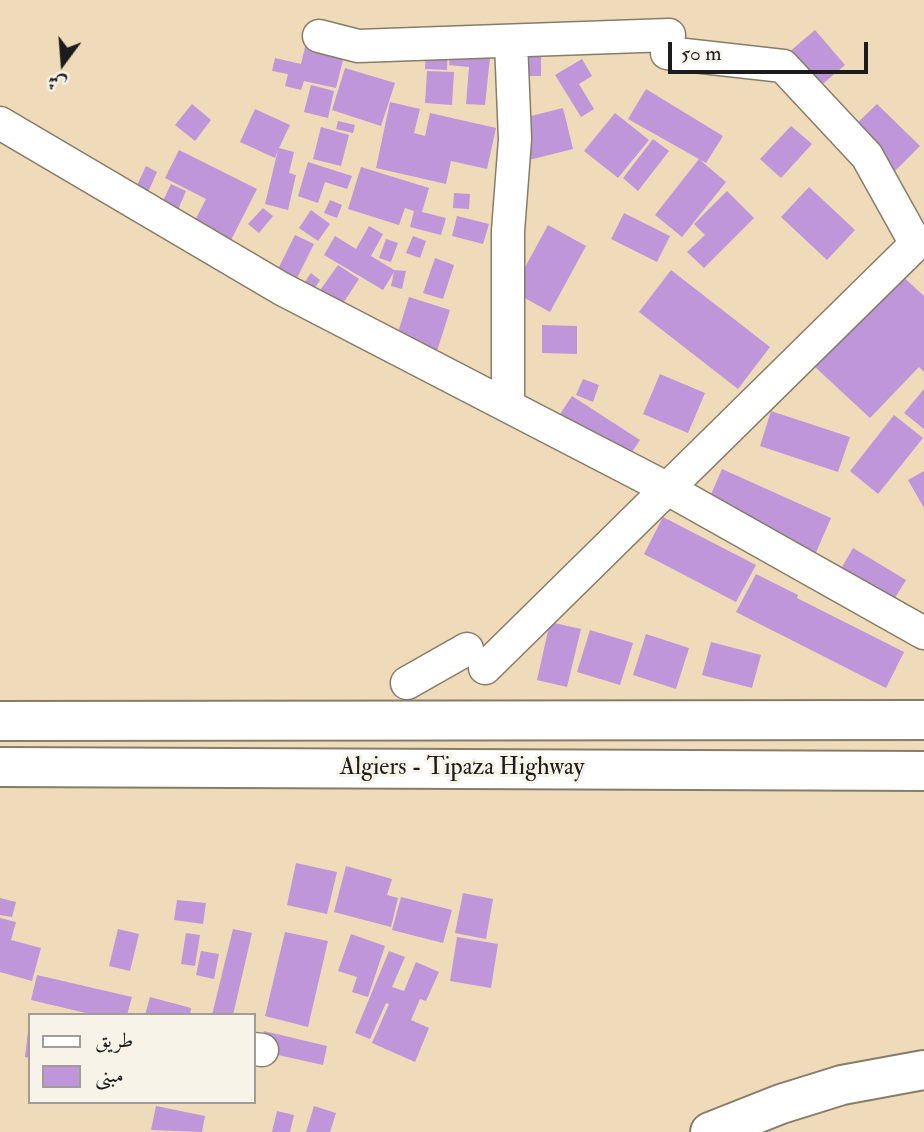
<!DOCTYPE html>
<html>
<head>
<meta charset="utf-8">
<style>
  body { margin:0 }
  #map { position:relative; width:924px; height:1132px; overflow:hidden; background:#efdbb9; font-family:"IM FELL Double Pica",Amiri,serif }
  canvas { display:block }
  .legend { position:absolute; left:28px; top:1013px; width:228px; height:91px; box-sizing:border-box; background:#f7f3e8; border:2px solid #9f9d96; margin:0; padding:9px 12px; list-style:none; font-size:21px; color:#1c1c1c }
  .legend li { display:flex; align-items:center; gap:14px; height:35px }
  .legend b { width:35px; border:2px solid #9f9d96 }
  .north { position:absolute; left:28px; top:28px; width:70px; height:70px; -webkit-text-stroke:5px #f7f3e8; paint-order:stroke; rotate:196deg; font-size:19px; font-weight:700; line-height:28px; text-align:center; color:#1c1c1c }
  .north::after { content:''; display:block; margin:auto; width:24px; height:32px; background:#1c1c1c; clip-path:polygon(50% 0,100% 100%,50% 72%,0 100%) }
  .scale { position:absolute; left:668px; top:42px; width:200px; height:32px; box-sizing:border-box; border:4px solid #1c1c1c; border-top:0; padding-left:9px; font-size:21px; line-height:24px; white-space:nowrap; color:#1c1c1c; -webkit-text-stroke:5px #f7f3e8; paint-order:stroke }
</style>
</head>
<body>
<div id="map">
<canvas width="924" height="1132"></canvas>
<ul class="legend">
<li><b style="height:9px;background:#fff"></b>طريق</li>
<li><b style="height:19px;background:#be96d9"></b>مبنى</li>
</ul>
<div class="north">ش</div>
<div class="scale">50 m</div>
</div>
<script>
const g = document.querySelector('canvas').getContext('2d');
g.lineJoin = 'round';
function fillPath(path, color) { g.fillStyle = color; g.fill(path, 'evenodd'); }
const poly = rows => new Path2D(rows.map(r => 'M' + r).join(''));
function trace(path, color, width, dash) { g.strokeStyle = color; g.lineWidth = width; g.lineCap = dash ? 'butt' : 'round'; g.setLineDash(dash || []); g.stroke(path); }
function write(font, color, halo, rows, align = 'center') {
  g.font = font + ' "IM FELL Double Pica",serif'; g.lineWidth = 6; g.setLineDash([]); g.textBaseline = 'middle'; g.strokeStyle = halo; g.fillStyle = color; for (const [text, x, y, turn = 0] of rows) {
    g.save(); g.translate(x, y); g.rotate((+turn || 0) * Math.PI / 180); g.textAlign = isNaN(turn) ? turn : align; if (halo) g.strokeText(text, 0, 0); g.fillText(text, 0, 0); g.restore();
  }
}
fillPath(poly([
  [815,30,845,65,805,99,775,64],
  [541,38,541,76,496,76,495,39],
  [306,43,345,52,336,88,304,81,301,90,285,86,288,74,272,71,275,58,301,64],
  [451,44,491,48,485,105,466,104,469,67,449,65],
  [426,45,448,46,447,70,425,69],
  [582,59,592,76,579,84,594,109,581,117,555,75],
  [345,68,395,83,381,126,332,110],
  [427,71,454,72,452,105,425,103],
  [311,85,334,91,328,118,304,112],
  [646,89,723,136,706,163,628,119],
  [390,102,420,109,414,133,425,136,430,113,496,128,487,169,451,161,446,184,376,168],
  [192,104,211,120,195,141,175,125],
  [877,104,920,146,893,173,850,130],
  [563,108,573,149,517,163,507,122],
  [255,109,290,125,279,148,294,152,289,173,296,175,288,210,265,204,278,150,275,158,240,142],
  [615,113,649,140,618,178,584,151],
  [338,121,355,125,353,133,336,129],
  [791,126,812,144,781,178,760,159],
  [321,127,349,135,341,166,313,159],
  [653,139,669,151,638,191,623,178],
  [179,150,257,189,229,244,192,226,206,199,165,178],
  [699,159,726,182,682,237,655,215],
  [308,162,352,176,347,189,325,182,318,203,298,196],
  [146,166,157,172,145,199,133,194],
  [361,167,429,188,422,212,446,218,441,235,410,227,414,211,405,208,399,225,348,209],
  [171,184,186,191,177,212,161,205],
  [809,187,855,230,827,260,781,217],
  [727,191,754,218,704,268,687,252,705,235,694,224],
  [454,193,470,194,469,209,453,208],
  [330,200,342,205,337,218,324,213],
  [263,208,273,216,259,233,248,224],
  [311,210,330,224,318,241,299,228],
  [624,213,670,236,657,262,611,239],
  [457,216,489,224,483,244,452,236],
  [548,225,586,246,550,312,512,291],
  [369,226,383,234,371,256,394,270,406,271,402,289,391,286,394,272,383,290,324,255,335,236,356,249],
  [295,235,314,244,289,294,270,285],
  [413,236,426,241,420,258,406,253],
  [386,239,398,243,391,262,379,258],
  [435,258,454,265,443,299,423,293],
  [338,265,359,279,338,311,316,296],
  [671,270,770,347,738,389,639,312],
  [311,273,320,280,308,298,298,292],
  [900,274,924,296,924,372,919,367,870,418,814,366],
  [409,297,450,310,437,351,396,339],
  [542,325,577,326,577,354,542,353],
  [660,374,705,393,688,433,643,414],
  [583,379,599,385,593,402,576,395],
  [924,389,924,429,904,413],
  [572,396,640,440,626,461,558,417],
  [771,411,850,437,838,472,760,446],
  [894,415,923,438,878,494,850,471],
  [722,469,831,518,814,557,705,508],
  [924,471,924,508,908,480],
  [663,517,756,565,736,602,644,554],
  [853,548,906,580,890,606,838,574],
  [756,574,798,595,797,598,904,652,886,688,736,612],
  [550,622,581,629,567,687,537,680],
  [590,630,633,643,620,685,577,672],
  [646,634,689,648,676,689,633,675],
  [711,642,761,655,752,688,702,675],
  [296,863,337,872,327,914,287,905],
  [346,866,392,879,387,895,398,898,391,927,334,912],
  [463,893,493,899,486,939,455,933],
  [401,897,452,910,443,943,392,930],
  [0,898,16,902,12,917,0,915],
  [177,900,206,903,203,924,174,920],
  [0,918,16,922,11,940,41,948,32,981,0,972],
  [118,929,139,934,130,971,109,966],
  [233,929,252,933,233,1015,212,1015],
  [285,932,328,941,308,1027,265,1016],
  [186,933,200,935,195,966,181,964],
  [351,934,385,946,368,997,352,992,357,977,338,971],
  [457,937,498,944,491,988,450,981],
  [201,951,219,954,214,979,196,975],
  [389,951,405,957,392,987,404,991,416,962,439,972,426,1001,420,999,411,1020,429,1028,415,1062,372,1043,389,1004,386,1003,370,1039,355,1033],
  [37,975,132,997,127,1015,94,1015,31,1000],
  [150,997,191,1008,190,1015,145,1015],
  [28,1031,30,1031,30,1058,25,1057],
  [264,1031,327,1046,323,1065,260,1051],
  [156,1106,205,1116,202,1132,151,1130],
  [314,1106,336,1113,330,1132,306,1132],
  [277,1111,294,1115,290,1132,272,1132]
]), '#be96d9');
const street = poly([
  [319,36,358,46,669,35,667,53,783,66,867,156,916,244,485,668],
  [0,123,282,289,668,489,924,633],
  [508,406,508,231,515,139,511,42],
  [407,683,467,649],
  [254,1049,262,1050]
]);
const primary = poly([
  [710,1132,781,1104,842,1085,924,1070]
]);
const highway = poly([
  [0,721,924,720],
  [0,767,924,771]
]);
trace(street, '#867c6a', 35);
trace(primary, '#867c6a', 42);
trace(highway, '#867c6a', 42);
trace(street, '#fff', 32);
trace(primary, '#fff', 38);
trace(highway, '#fff', 38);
write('24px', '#1c1c1c', '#f7f3e8', [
  ["Algiers - Tipaza Highway",462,769]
]);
</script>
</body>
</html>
